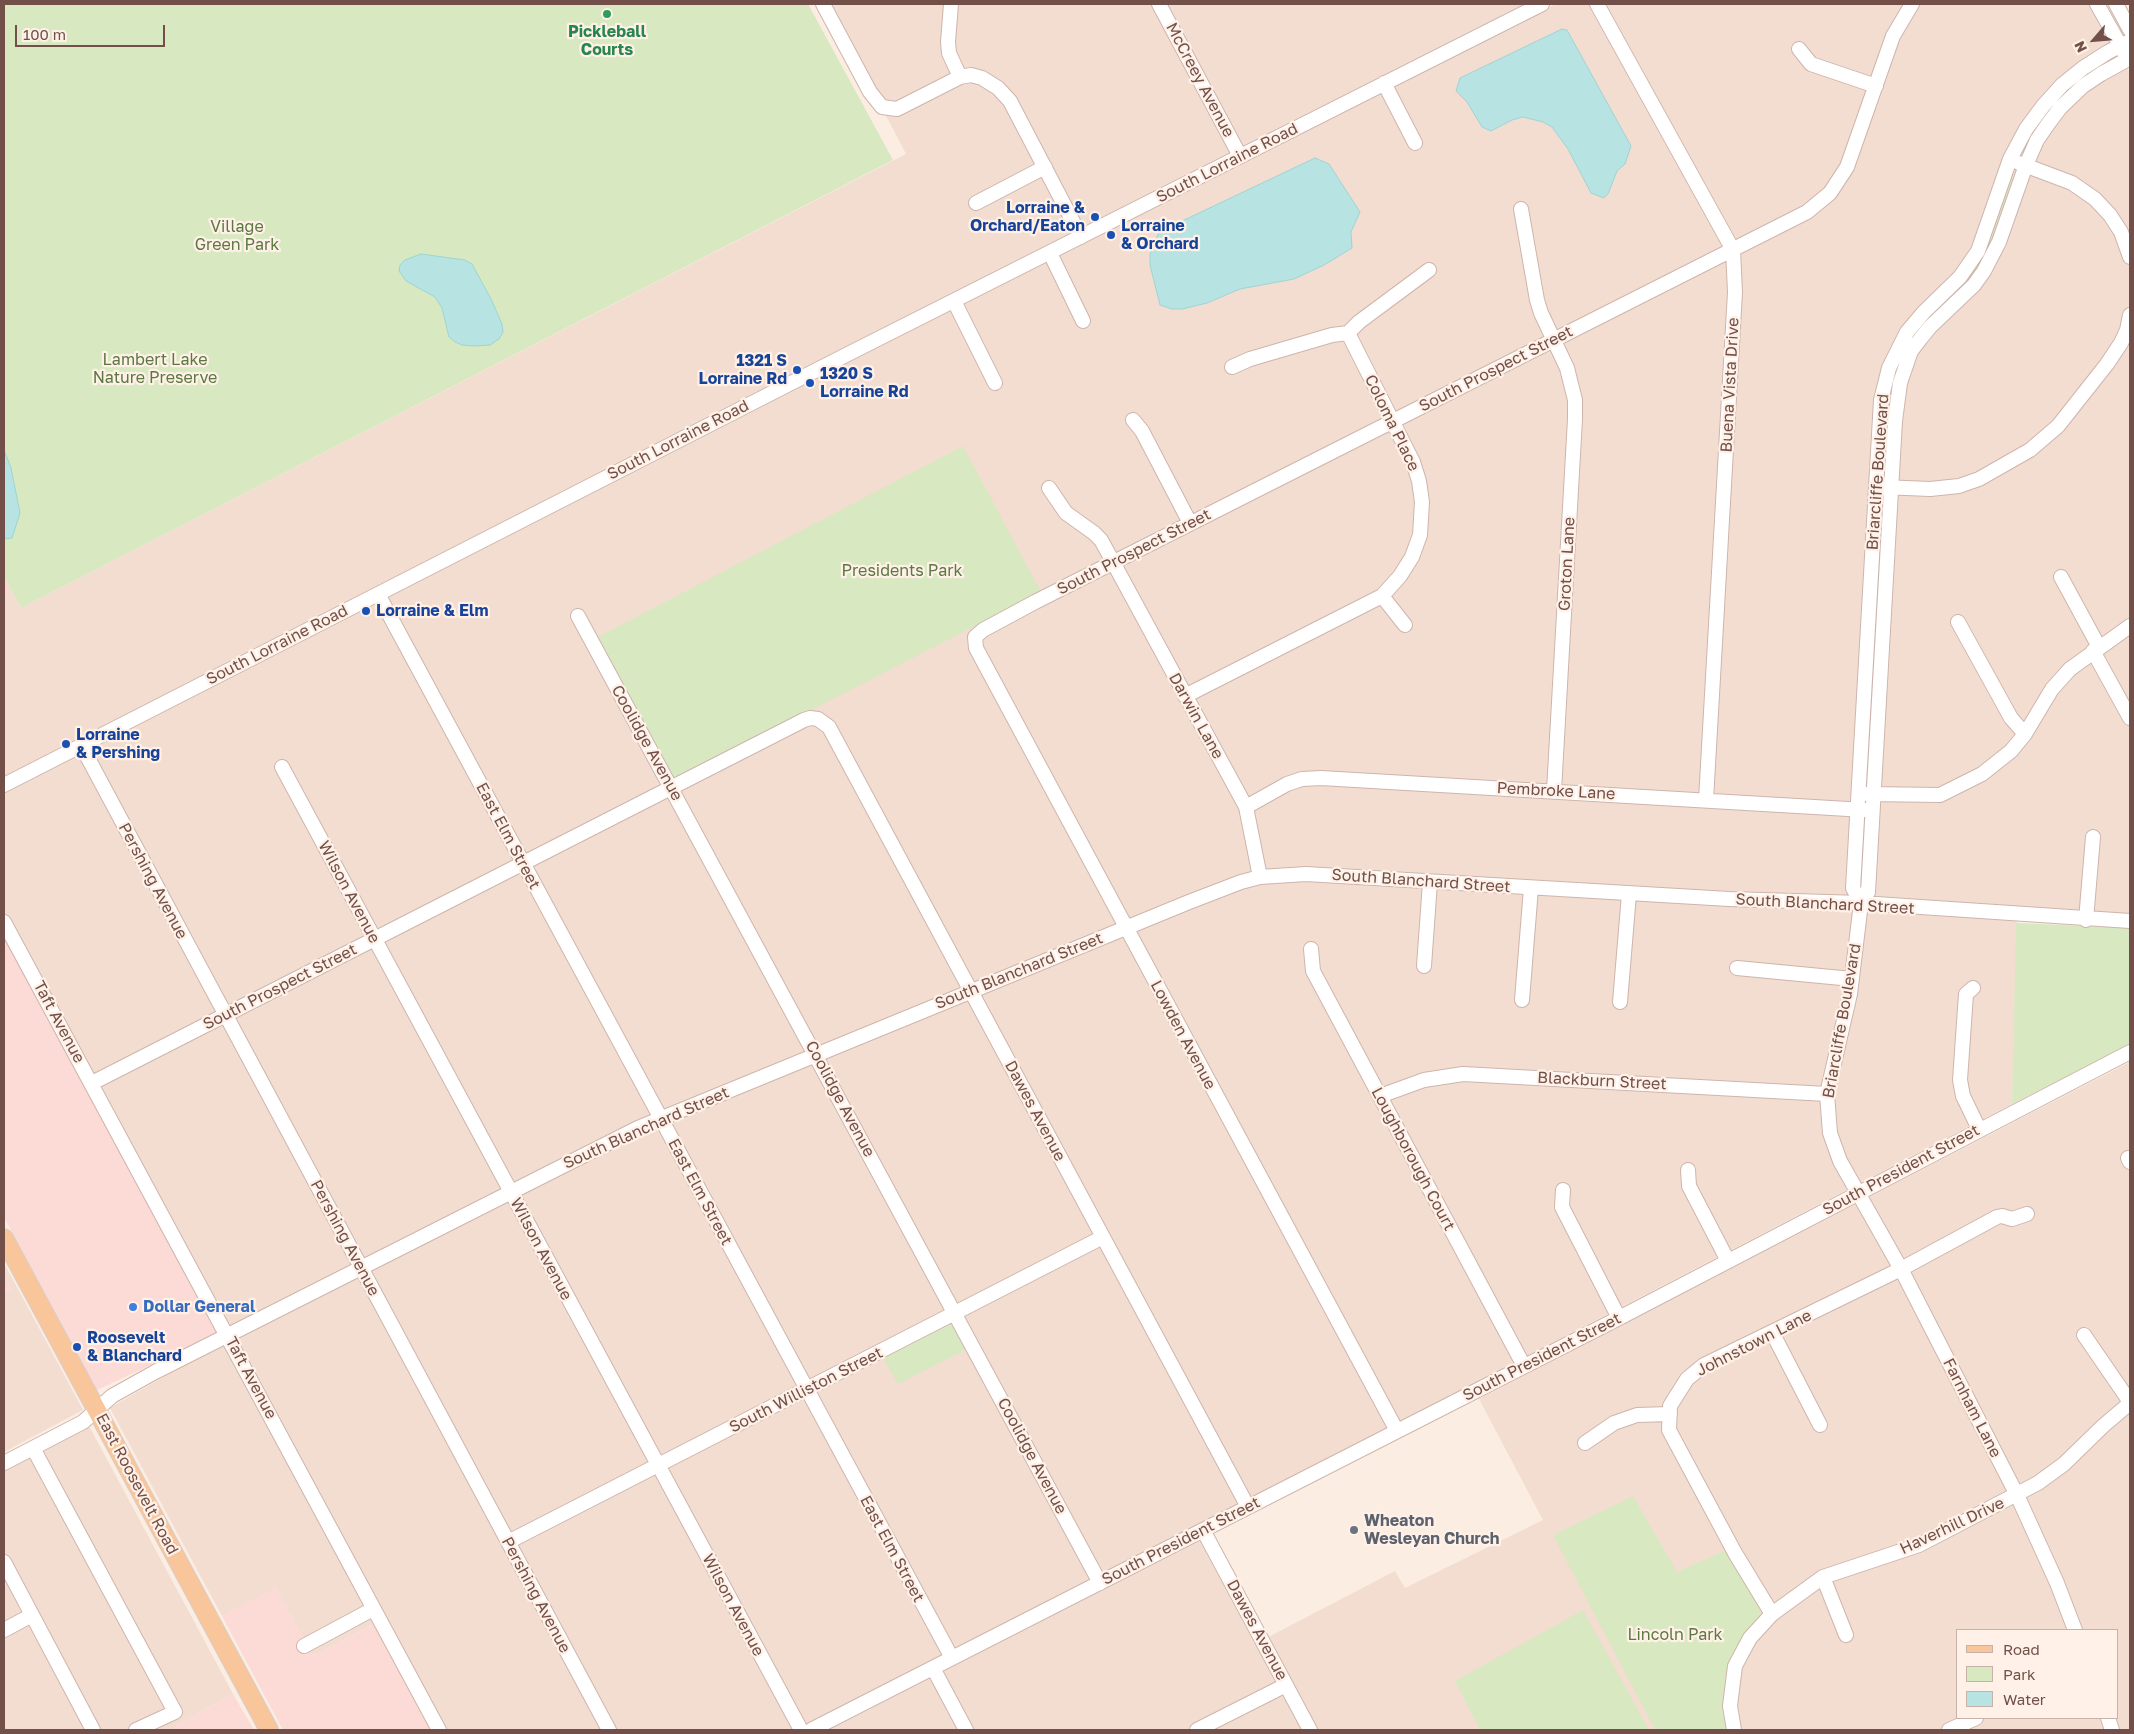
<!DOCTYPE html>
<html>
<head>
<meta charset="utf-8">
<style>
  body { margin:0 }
  #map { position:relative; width:2134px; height:1734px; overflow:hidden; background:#fbede1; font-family:"Golos Text",sans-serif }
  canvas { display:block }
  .frame { position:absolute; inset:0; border:5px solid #725049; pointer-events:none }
  .legend { position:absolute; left:1956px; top:1629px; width:162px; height:90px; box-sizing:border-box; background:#fff1e7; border:1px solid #c7b1a8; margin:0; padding:6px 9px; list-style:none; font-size:15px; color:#725049 }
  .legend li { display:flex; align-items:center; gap:10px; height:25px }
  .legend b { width:25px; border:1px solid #c7b1a8 }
  .north { position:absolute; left:2069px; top:15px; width:50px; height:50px; -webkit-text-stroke:4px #fff1e7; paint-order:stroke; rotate:243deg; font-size:14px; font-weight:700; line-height:20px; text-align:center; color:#725049 }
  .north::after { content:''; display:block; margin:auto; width:18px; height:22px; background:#725049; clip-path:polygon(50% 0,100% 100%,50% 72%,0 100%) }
  .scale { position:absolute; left:15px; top:25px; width:150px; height:22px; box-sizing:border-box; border:2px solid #725049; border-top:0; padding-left:6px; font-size:15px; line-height:18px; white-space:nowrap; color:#725049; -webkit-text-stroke:4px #fff1e7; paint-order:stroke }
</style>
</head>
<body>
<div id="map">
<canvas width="2134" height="1734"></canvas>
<div class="frame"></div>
<ul class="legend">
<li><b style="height:6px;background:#f9c59b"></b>Road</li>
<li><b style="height:14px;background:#d8e8c1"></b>Park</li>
<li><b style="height:14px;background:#b7e4e2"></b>Water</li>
</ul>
<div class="north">N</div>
<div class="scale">100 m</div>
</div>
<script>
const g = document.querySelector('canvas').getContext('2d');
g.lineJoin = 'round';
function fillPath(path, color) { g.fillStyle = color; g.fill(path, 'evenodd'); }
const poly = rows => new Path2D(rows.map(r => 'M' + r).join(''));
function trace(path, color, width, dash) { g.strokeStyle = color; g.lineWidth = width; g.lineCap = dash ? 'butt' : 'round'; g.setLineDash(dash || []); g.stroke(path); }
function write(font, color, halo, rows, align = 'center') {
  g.font = font + ' "Golos Text",sans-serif'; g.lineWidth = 4.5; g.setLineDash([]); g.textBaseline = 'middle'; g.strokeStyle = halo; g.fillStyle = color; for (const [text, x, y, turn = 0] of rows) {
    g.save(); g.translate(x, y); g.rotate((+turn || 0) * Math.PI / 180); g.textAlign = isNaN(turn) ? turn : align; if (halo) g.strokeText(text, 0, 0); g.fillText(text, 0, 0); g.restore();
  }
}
fillPath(poly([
  [828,4,1530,4,4,780,4,576,21,608,906,154],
  [1556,4,2092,4,2130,73,2130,916,2017,909,2012,1104,953,1654,801,1730,444,1730,374,1624,313,1656,276,1588,222,1616,110,1408,232,1337,4,913,4,790,902,331],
  [2130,1062,2130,1730,826,1730,1199,1540,1255,1644,1395,1571,1405,1588,1543,1520,1479,1399],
  [1958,1630,2118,1630,2118,1718,1958,1718],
  [4,1263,83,1410,4,1452],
  [88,1424,233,1694,176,1725,179,1730,4,1730,4,1468]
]), '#f3ddd0');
fillPath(poly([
  [4,933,219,1333,97,1390,4,1217],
  [4,1273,13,1290,4,1294],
  [276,1587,313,1656,374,1624,432,1730,283,1730,222,1616],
  [233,1694,254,1730,179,1730,176,1725]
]), '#fcdad5');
fillPath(poly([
  [4,4,808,4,893,160,21,608,4,576],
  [2012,178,2014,180,1998,229,1977,273,1919,334,1884,472,1885,422,1890,380,1914,331,1952,292,2009,179],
  [963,446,1041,592,673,781,598,637],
  [1883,502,1868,786,1866,786,1880,504],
  [2016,923,2130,928,2130,1044,2012,1104],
  [949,1324,954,1327,967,1349,898,1384,883,1358,943,1325],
  [1633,1496,1677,1572,1726,1550,1761,1612,1760,1620,1729,1666,1724,1698,1724,1718,1728,1730,1655,1730,1553,1535],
  [1583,1610,1649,1730,1480,1730,1455,1681]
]), '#d8e8c1');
const water = poly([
  [1562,29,1567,30,1631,146,1625,164,1617,171,1608,194,1604,198,1591,193,1568,149,1552,127,1543,122,1523,117,1512,120,1491,131,1482,127,1467,102,1456,91,1460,78,1562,29],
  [1315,158,1329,164,1360,212,1351,232,1352,248,1324,265,1294,279,1240,289,1207,303,1182,309,1172,309,1160,305,1150,265,1150,254,1159,232,1315,158],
  [421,254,465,260,472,264,491,299,502,324,503,332,499,339,490,345,474,346,462,345,455,342,449,337,442,308,435,297,406,281,399,271,400,265,405,260,421,254],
  [4,450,11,468,20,513,12,538,4,539,4,450]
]);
fillPath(water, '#b7e4e2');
trace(water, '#9dd5d4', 1);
const minor = poly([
  [823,4,870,92,882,107,897,109,960,77,971,75,982,78,998,88,1010,101,1081,237],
  [951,4,948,42,949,53,960,77],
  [1159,4,1240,156],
  [1597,4,1733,250,1735,292,1706,800],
  [2097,4,2125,54],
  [2116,4,2130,30],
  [1799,49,1811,64,1876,86],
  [1384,83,1415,143],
  [2019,163,2072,183,2095,199,2110,215,2121,232,2130,257],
  [976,203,1045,167],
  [1521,209,1537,300,1541,313,1567,368,1575,400,1575,419,1554,791],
  [1050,253,1083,321],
  [954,301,995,383],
  [1348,333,1359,322,1429,270],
  [1232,367,1250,359,1332,335,1348,333],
  [1133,420,1142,431,1190,523],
  [1882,487,1930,489,1959,486,1979,479,2030,450,2058,426,2107,364,2121,343,2127,330,2130,315],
  [1049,488,1066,513,1094,533,1101,540,1113,562,1246,807,1260,877],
  [2061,577,2099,647],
  [378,594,952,1658],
  [1382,596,1405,625],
  [578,616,1100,1583],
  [1958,622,2011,718,2025,734],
  [2093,651,2130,718],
  [1185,696,1382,596,1400,576,1412,557,1420,535,1422,502,1419,481,1413,462,1348,333],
  [81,745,609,1730],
  [282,767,801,1730],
  [4,785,848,354,1542,4],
  [1867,794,1940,795,1982,774,2011,751,2025,734,2052,689,2070,669,2130,626],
  [1246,807,1287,784,1302,779,1321,778,1865,810],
  [1861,903,1853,888,1881,400,1889,368,1907,332,1924,312,1960,277,1978,251,2010,159,2026,129,2043,106,2062,85,2083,68,2108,52,2130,41],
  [2086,920,2093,837],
  [4,922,439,1730],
  [1311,949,1313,971,1524,1366],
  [1424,966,1430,882],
  [1737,968,1852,979],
  [1973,988,1966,994,1960,1080,1963,1096,1979,1129],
  [1522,1000,1531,888],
  [1620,1002,1629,894],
  [92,1083,804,720,810,718,818,719,829,727,1248,1507],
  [1380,1096,1424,1080,1463,1074,1827,1094],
  [2128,1158,2130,1162],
  [1688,1170,1689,1186,1728,1261],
  [1563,1190,1562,1207,1619,1318],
  [1772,1332,1820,1425],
  [2084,1335,2130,1402],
  [1397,1431,976,648,975,637,983,630,1035,602,1807,212,1830,193,1847,167,1893,36,1912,4],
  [1585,1443,1614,1423,1637,1415,1670,1414],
  [33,1448,175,1712,136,1730],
  [4,1463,83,1422,112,1396,155,1372,638,1128,1189,902,1241,882,1260,877,1306,874,1729,899,1861,903,2130,921],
  [1203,1530,1310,1730],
  [508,1542,1103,1237],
  [4,1562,93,1730],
  [1823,1577,1846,1635],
  [1772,1614,1735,1553,1669,1430,1670,1406,1687,1379,1704,1365,1901,1269,1997,1217,2002,1216,2012,1219,2027,1214],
  [4,1630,32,1615],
  [2075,1630,2057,1583,2017,1495,1901,1269,1840,1161,1830,1133,1827,1094,1850,994,1861,903,1868,892,1895,421,1900,383,1911,351,1921,338,1930,327,1974,285,1984,271,1999,242,2026,165,2037,140,2048,124,2060,108,2083,86,2101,74,2130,58],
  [304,1646,373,1609],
  [933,1668,966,1730],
  [2108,1718,2112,1730],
  [811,1730,1619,1318,2130,1052],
  [1197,1730,1286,1685],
  [1734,1730,1730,1706,1735,1666,1750,1638,1772,1614,1823,1577,1919,1545,2038,1483,2064,1464,2103,1426,2130,1403],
  [1949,1730,1976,1718]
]);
const major = poly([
  [4,1238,269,1730]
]);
trace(minor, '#ceb5ac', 16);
trace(major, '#d8cecc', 20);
trace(minor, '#fff', 14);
trace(major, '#f9c59b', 18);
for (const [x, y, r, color] of [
  [607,14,5,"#2e9e5b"],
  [1095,217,5,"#1a4fb4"],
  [1111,235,5,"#1a4fb4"],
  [797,370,5,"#1a4fb4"],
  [810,383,5,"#1a4fb4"],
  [366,611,5,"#1a4fb4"],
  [66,744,5,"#1a4fb4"],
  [133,1307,5,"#3f7fe0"],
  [77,1347,5,"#1a4fb4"],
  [1354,1530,5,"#6b7280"]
]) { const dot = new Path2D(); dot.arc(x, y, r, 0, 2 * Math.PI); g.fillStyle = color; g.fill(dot); trace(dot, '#fff1e7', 2); }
write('bold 16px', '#27864d', '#fff1e7', [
  ["Pickleball",607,32],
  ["Courts",607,50]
]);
write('16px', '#725049', '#fff1e7', [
  ["McCreey Avenue",1200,80,62],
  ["South Lorraine Road",1227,163,-27],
  ["South Prospect Street",1496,369,-27],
  ["Buena Vista Drive",1730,385,-87],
  ["Coloma Place",1392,423,64],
  ["South Lorraine Road",678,440,-27],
  ["Briarcliffe Boulevard",1878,472,-86],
  ["South Prospect Street",1134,552,-27],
  ["Groton Lane",1567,564,-87],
  ["South Lorraine Road",277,645,-27],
  ["Darwin Lane",1196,716,61],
  ["Coolidge Avenue",647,743,61],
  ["Pembroke Lane",1556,791,3],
  ["East Elm Street",508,836,62],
  ["Pershing Avenue",153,881,62],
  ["South Blanchard Street",1421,881,4],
  ["Wilson Avenue",349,892,62],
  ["South Blanchard Street",1825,904,3],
  ["South Blanchard Street",1019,971,-22],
  ["South Prospect Street",280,987,-27],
  ["Briarcliffe Boulevard",1842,1021,-80],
  ["Taft Avenue",59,1022,62],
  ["Lowden Avenue",1183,1035,62],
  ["Blackburn Street",1602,1081,3],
  ["Coolidge Avenue",840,1099,62],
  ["Dawes Avenue",1035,1111,62],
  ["South Blanchard Street",646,1128,-24],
  ["Loughborough Court",1413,1159,62],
  ["South President Street",1901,1170,-28],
  ["East Elm Street",700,1192,62],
  ["Pershing Avenue",345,1238,62],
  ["Wilson Avenue",541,1249,62],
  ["Johnstown Lane",1754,1343,-27],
  ["South President Street",1542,1357,-27],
  ["Taft Avenue",251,1378,62],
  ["South Williston Street",806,1390,-27],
  ["Farnham Lane",1972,1408,63],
  ["Coolidge Avenue",1032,1456,62],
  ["East Roosevelt Road",137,1484,62],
  ["Haverhill Drive",1952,1526,-25],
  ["South President Street",1181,1541,-27],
  ["East Elm Street",892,1549,62],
  ["Pershing Avenue",536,1595,62],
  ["Wilson Avenue",733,1605,62],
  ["Dawes Avenue",1257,1630,62]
]);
write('bold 16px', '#164399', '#fff1e7', [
  ["Lorraine &",1085,208,"right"],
  ["Orchard/Eaton",1085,226,"right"],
  ["Lorraine",1121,226],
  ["& Orchard",1121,244],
  ["1321 S",787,361,"right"],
  ["Lorraine Rd",787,379,"right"],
  ["1320 S",820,374],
  ["Lorraine Rd",820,392],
  ["Lorraine & Elm",376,611],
  ["Lorraine",76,735],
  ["& Pershing",76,753],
  ["Roosevelt",87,1338],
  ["& Blanchard",87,1356]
], 'left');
write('16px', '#5b7842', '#fff1e7', [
  ["Village",237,227],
  ["Green Park",237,245],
  ["Lambert Lake",155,360],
  ["Nature Preserve",155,378],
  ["Presidents Park",902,571],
  ["Lincoln Park",1675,1635]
]);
write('bold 16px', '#366cbe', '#fff1e7', [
  ["Dollar General",143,1307]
], 'left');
write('bold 16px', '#5b616d', '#fff1e7', [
  ["Wheaton",1364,1521],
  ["Wesleyan Church",1364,1539]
], 'left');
</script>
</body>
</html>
